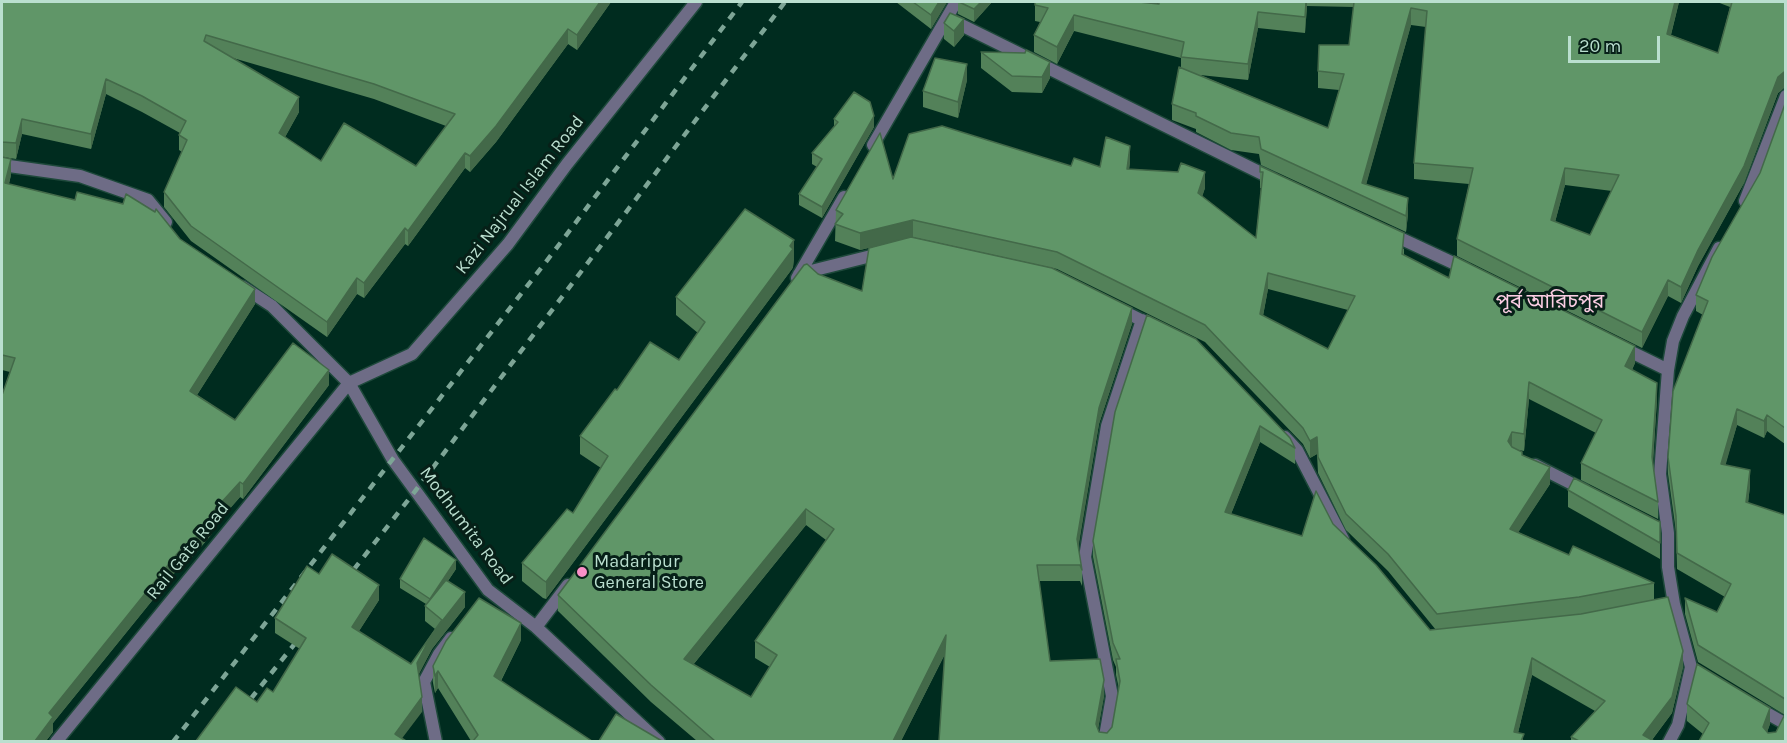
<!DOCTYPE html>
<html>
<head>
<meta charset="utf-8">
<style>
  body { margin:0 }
  #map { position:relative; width:1787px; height:743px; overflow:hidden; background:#002c1f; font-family:Karla,sans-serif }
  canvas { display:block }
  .frame { position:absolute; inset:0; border:3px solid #badfcf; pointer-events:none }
  .scale { position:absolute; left:1568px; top:36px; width:92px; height:27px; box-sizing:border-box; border:3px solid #badfcf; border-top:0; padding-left:8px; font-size:18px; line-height:21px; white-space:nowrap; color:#badfcf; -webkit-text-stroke:4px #072018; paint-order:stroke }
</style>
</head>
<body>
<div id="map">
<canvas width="1787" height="743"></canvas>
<div class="frame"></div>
<div class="scale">20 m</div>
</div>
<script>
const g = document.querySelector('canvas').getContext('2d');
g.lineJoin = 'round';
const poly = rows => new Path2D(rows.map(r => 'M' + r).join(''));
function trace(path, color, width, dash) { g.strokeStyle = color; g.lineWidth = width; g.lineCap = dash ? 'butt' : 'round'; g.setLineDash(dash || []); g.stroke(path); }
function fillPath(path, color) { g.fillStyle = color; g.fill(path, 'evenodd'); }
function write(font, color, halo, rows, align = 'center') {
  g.font = font + ' Karla,"Noto Sans Bengali",sans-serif'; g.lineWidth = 6; g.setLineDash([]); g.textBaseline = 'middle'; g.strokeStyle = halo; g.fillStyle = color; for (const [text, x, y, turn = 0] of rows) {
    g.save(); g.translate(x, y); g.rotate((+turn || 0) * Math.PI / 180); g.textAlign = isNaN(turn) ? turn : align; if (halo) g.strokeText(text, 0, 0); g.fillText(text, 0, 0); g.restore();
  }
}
const street = poly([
  [947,18,1273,179],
  [873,145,956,2],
  [2,165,80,176,148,200,166,222],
  [1745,201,1786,96],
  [1389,233,1466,269],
  [799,274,883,253],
  [797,278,844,197],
  [243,287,272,306,349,383,393,460,488,590,536,627,659,742],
  [1119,309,1157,328],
  [1621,347,1668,370],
  [1285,437,1297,450,1343,539],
  [1535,465,1584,490],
  [536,627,568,585],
  [1756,707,1786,724],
  [56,742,349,383,412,354,508,244,567,164,696,2],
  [436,742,424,682,439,654,451,638],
  [1104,742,1112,696,1085,557,1107,426,1142,320],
  [1669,742,1678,725,1691,667,1674,604,1668,567,1668,533,1660,474,1668,370,1673,341,1683,316,1719,248]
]);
trace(street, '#1e493b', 15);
trace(street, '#6e6c86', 12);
trace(poly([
  [344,582,416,490,785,2],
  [241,711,305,631],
  [173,742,552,254,742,2]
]), '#7da596', 4.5, [8, 8]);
fillPath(poly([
  [2,2,611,2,577,50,568,44,496,142,470,172,465,168,408,246,405,244,364,298,357,294,327,337,191,241,164,207,164,192,182,152,179,150,179,135,180,133,142,112,106,94,91,149,22,134,16,159,3,157,11,175,9,184,180,239,255,304,197,395,235,420,329,385,243,499,240,497,212,529,212,534,188,562,185,560,53,723,53,732,46,741,2,741,10,372,2,370],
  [233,58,374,99,446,126,416,166,321,161,285,137,299,112],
  [896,2,947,2,931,29],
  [958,2,992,2,974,22,958,14],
  [1159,2,1679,2,1671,35,1718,53,1730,7,1717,2,1785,2,1785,88,1784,88,1778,93,1744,183,1698,266,1681,303,1668,296,1642,348,1457,256,1457,239,1469,184,1414,179,1414,163,1426,27,1411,25,1366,184,1408,214,1406,232,1261,165,1259,154,1231,150,1196,132,1196,129,1172,120,1172,104,1181,67,1181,58,1074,31,1057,64,1034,52,1034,35,1040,22,1035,21,1035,5,1159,4],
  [1307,6,1354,7,1349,45,1318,71,1318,88,1339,90,1328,128,1200,75,1248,80,1258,28,1305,33],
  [1565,185,1612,191,1590,235,1555,222],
  [944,23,964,35,954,47,944,39],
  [981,52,1050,78,1042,93,1012,92,981,68],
  [967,80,958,118,923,107,923,91],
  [1785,104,1785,444,1767,431,1764,438,1737,425,1725,465,1750,486,1748,503,1785,515,1785,741,1703,734,1687,721,1687,704,1770,724,1767,732,1768,733,1776,732,1785,715,1698,662,1685,614,1685,598,1717,612,1725,597,1677,569,1676,532,1668,474,1668,457,1703,315,1696,311,1696,295,1760,173],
  [834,119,874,127,822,218,799,205,799,194,817,167,812,164,812,153,834,128],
  [1130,162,1129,169,1205,188,1202,196,1256,238,1261,188,1260,188,1260,166,1404,249,1404,255,1449,278,1635,363,1632,370,1657,399,1653,463,1658,502,1658,519,1581,480,1581,463,1596,433,1529,399,1524,451,1518,450,1550,484,1518,532,1569,555,1654,583,1654,600,1683,667,1672,713,1652,740,1654,741,1571,741,1571,737,1595,711,1532,675,1518,733,1524,741,939,741,945,654,901,741,697,741,651,702,558,611,558,595,818,274,862,291,898,241,860,250,835,241,836,210,893,179,1071,166,1100,167],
  [912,237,1057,269,1205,342,1303,444,1310,458,1317,454,1318,473,1346,530,1388,571,1436,630,1430,630,1333,524,1302,536,1231,514,1260,442,1295,464,1295,448,1147,315,1093,541,1093,557,1113,660,1116,667,1116,675,1119,689,1112,727,1107,733,1099,732,1098,729,1104,696,1050,661,1039,581,1080,581,1082,586,1082,570,1078,547,1099,424,1132,324],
  [1268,289,1348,310,1328,349,1263,316],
  [806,525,826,540,755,641,755,658,770,667,751,697,693,665],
  [794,258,793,267,792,269,546,599,543,598,522,581,522,563,573,513,601,468,580,454,580,436,617,390,679,360,698,333,676,315,676,297],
  [1568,490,1660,522,1660,559,1568,507],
  [456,569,448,581,465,607,432,649,418,675,422,712,257,702,273,692,300,649,275,633,275,618,319,574,379,600,359,631,411,664,435,629,425,621,425,606,426,604,400,588,400,579],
  [521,640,501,681,592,741,471,741,438,688,435,693,433,683,433,666]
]), '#538159');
fillPath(poly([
  [600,2,611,2,577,50,577,35],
  [939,2,947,2,931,29,931,15],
  [981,2,992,2,974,22,974,9],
  [1306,2,1307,2,1307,6,1305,33],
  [1675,2,1679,2,1667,50,1667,34],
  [1411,8,1411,25,1363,196,1362,183],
  [1258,12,1258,28,1248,80,1248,64],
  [1074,15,1074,31,1057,64,1057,47],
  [964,19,964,35,954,47,954,31],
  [568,29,568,44,496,142,470,172,470,156],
  [1050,62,1050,78,1042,93,1042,77],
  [967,64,967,80,958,118,958,102],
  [1784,72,1784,88,1778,93,1744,183,1698,266,1681,303,1681,287,1778,77],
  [106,79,106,94,91,149,91,134],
  [299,97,299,112,279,148,279,133],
  [874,116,874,127,822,218,822,207],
  [22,119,22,134,16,159,16,143],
  [2,142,3,142,3,157,2,157],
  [1130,146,1130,162,1127,186,1127,169],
  [465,153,465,168,408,246,408,231],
  [11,159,11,175,5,198,5,183],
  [1565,168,1565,185,1551,237,1551,220],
  [1205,172,1205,188,1198,210,1198,193],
  [1408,198,1408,214,1406,232,1406,216],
  [913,220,913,237,860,250,860,233],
  [405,228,405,244,364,298,364,283],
  [794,240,794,258,793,267,792,269,546,599,546,582],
  [1268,273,1268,289,1260,331,1260,314],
  [357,278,357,294,327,337,327,322],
  [1668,280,1668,296,1642,348,1642,332],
  [255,289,255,304,190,406,190,391],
  [1132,308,1132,324,1099,424,1077,556,1077,539,1099,408],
  [1635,346,1635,363,1625,383,1625,366],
  [329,370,329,385,243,499,243,484],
  [1529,382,1529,399,1524,451,1524,434],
  [1657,383,1657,399,1652,474,1652,457],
  [1737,409,1737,425,1721,481,1721,464],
  [1767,415,1767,431,1764,438,1764,421],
  [1260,426,1260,442,1225,529,1225,512],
  [1512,432,1512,449,1508,441],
  [1317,437,1317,454,1310,458,1310,441],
  [1550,467,1550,484,1510,545,1510,529],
  [1750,470,1750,486,1746,519,1746,502],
  [240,482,240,497,212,529,212,534,188,562,188,547,209,516],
  [806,509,806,525,684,676,684,659],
  [185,544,185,560,53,723,53,732,46,741,35,741,49,713],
  [456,560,456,569,430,607,430,599],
  [379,585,379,600,352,642,352,627],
  [465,592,465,607,432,649,417,678,417,663,432,634],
  [521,623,521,640,494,694,494,676],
  [946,635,946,652,901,741,893,741],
  [1683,651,1683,667,1672,713,1651,741,1643,735],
  [1532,658,1532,675,1516,741,1514,732],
  [438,671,438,688,435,693,435,676],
  [1104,680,1104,696,1096,741,1096,724],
  [422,697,422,712,400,741,395,734],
  [1770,708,1770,724,1764,741,1763,727]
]), '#436949');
const building = poly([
  [2,2,600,2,577,35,568,29,496,126,470,156,465,153,408,231,405,228,364,283,357,278,327,322,191,226,164,192,187,140,179,135,186,121,142,96,106,79,91,134,22,119,16,143,2,142,2,2],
  [206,35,374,84,455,114,416,166,344,123,321,161,279,133,299,97,204,41,206,35],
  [913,2,939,2,931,15,913,2],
  [959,2,981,2,974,9,959,2],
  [1035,2,1139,2,1159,4,1159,2,1306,2,1305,17,1258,12,1248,64,1181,57,1184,42,1074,15,1057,47,1034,35,1048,8,1035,5,1035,2],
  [1354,2,1675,2,1667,34,1718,53,1732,2,1785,2,1785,72,1784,72,1778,77,1744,166,1698,250,1681,287,1668,280,1642,332,1457,239,1473,168,1414,163,1427,11,1411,8,1362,183,1408,198,1406,216,1261,149,1259,137,1231,133,1196,116,1196,113,1172,104,1179,67,1328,128,1344,74,1318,71,1319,45,1349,45,1354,2],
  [1565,168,1619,175,1590,235,1551,220,1565,168],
  [950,13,964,19,954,31,944,23,950,13],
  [1026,50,1050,62,1042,77,1012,76,981,52,1025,53,1026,50],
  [935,58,967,64,958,102,923,91,935,58],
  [854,92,870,102,874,116,822,207,799,194,822,159,812,153,838,122,834,119,854,92],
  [1785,104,1785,428,1767,415,1764,421,1737,409,1721,464,1750,470,1746,502,1785,515,1785,699,1698,645,1685,598,1717,612,1731,584,1677,553,1676,516,1668,457,1673,391,1708,301,1696,295,1712,257,1760,173,1785,104],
  [942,126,1071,166,1074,158,1100,167,1106,137,1130,146,1127,169,1178,172,1181,163,1205,172,1198,193,1256,238,1263,172,1260,172,1260,166,1404,233,1402,254,1449,278,1454,256,1635,346,1625,366,1657,383,1652,457,1658,502,1581,463,1602,420,1529,382,1524,434,1512,432,1508,441,1512,447,1522,452,1522,455,1550,467,1510,529,1569,555,1573,546,1654,583,1579,597,1437,614,1388,554,1346,514,1318,457,1317,437,1310,441,1303,428,1205,325,1057,252,913,220,860,233,835,224,843,214,836,210,880,133,893,179,909,134,942,126],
  [1268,273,1355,296,1328,349,1260,314,1268,273],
  [2,157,11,159,5,183,75,200,77,192,123,204,126,194,155,212,156,209,180,239,255,289,190,391,235,420,293,343,329,370,243,484,240,482,209,516,212,518,188,547,185,544,49,713,53,717,35,741,2,741,2,395,15,358,2,355,2,157],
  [745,209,794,240,790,246,793,249,546,582,543,580,522,563,567,509,573,513,608,456,580,436,615,389,617,390,650,342,679,360,705,322,676,297,745,209],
  [911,237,1052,268,1132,308,1099,408,1077,539,1082,570,1080,565,1037,565,1050,661,1100,659,1104,680,1096,724,1099,732,1107,733,1112,727,1120,681,1116,659,1120,659,1113,643,1093,541,1115,412,1147,315,1196,339,1290,438,1295,448,1260,426,1225,512,1302,536,1316,491,1333,524,1376,565,1430,630,1581,614,1668,597,1683,651,1672,697,1643,735,1654,741,1579,741,1571,737,1605,701,1532,658,1514,732,1524,734,1521,741,939,741,946,635,893,741,715,741,651,685,558,595,804,265,807,264,818,274,862,291,869,248,911,237],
  [806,509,834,529,755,641,777,655,751,697,684,659,806,509],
  [1574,478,1660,522,1660,543,1568,490,1574,478],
  [424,538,456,560,430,599,400,579,424,538],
  [332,554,379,585,352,627,411,664,442,620,425,606,446,580,465,592,432,634,417,663,422,697,395,734,406,741,196,741,236,687,257,702,267,688,273,692,306,638,275,618,307,566,319,574,332,554],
  [479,598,521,623,494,676,592,741,473,741,478,735,438,671,435,676,433,666,446,641,479,598],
  [1697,664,1770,708,1763,727,1768,733,1776,732,1784,716,1785,715,1785,741,1699,741,1709,723,1687,704,1697,664],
  [616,714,662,741,599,741,616,714]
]);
fillPath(building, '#609668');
trace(building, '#436949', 1.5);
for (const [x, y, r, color] of [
  [582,572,6,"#fa8fc7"]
]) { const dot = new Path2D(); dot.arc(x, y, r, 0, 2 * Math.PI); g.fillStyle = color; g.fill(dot); trace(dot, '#072018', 2); }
write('18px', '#badfcf', '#072018', [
  ["Kazi Najrual Islam Road",520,195,-52],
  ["Modhumita Road",466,526,53],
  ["Rail Gate Road",188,551,-51]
]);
write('18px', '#badfcf', '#072018', [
  ["Madaripur",594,562],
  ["General Store",594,583]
], 'left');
write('20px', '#fccee4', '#072018', [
  ["পূর্ব আরিচপুর",1550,302]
]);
</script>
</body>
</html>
